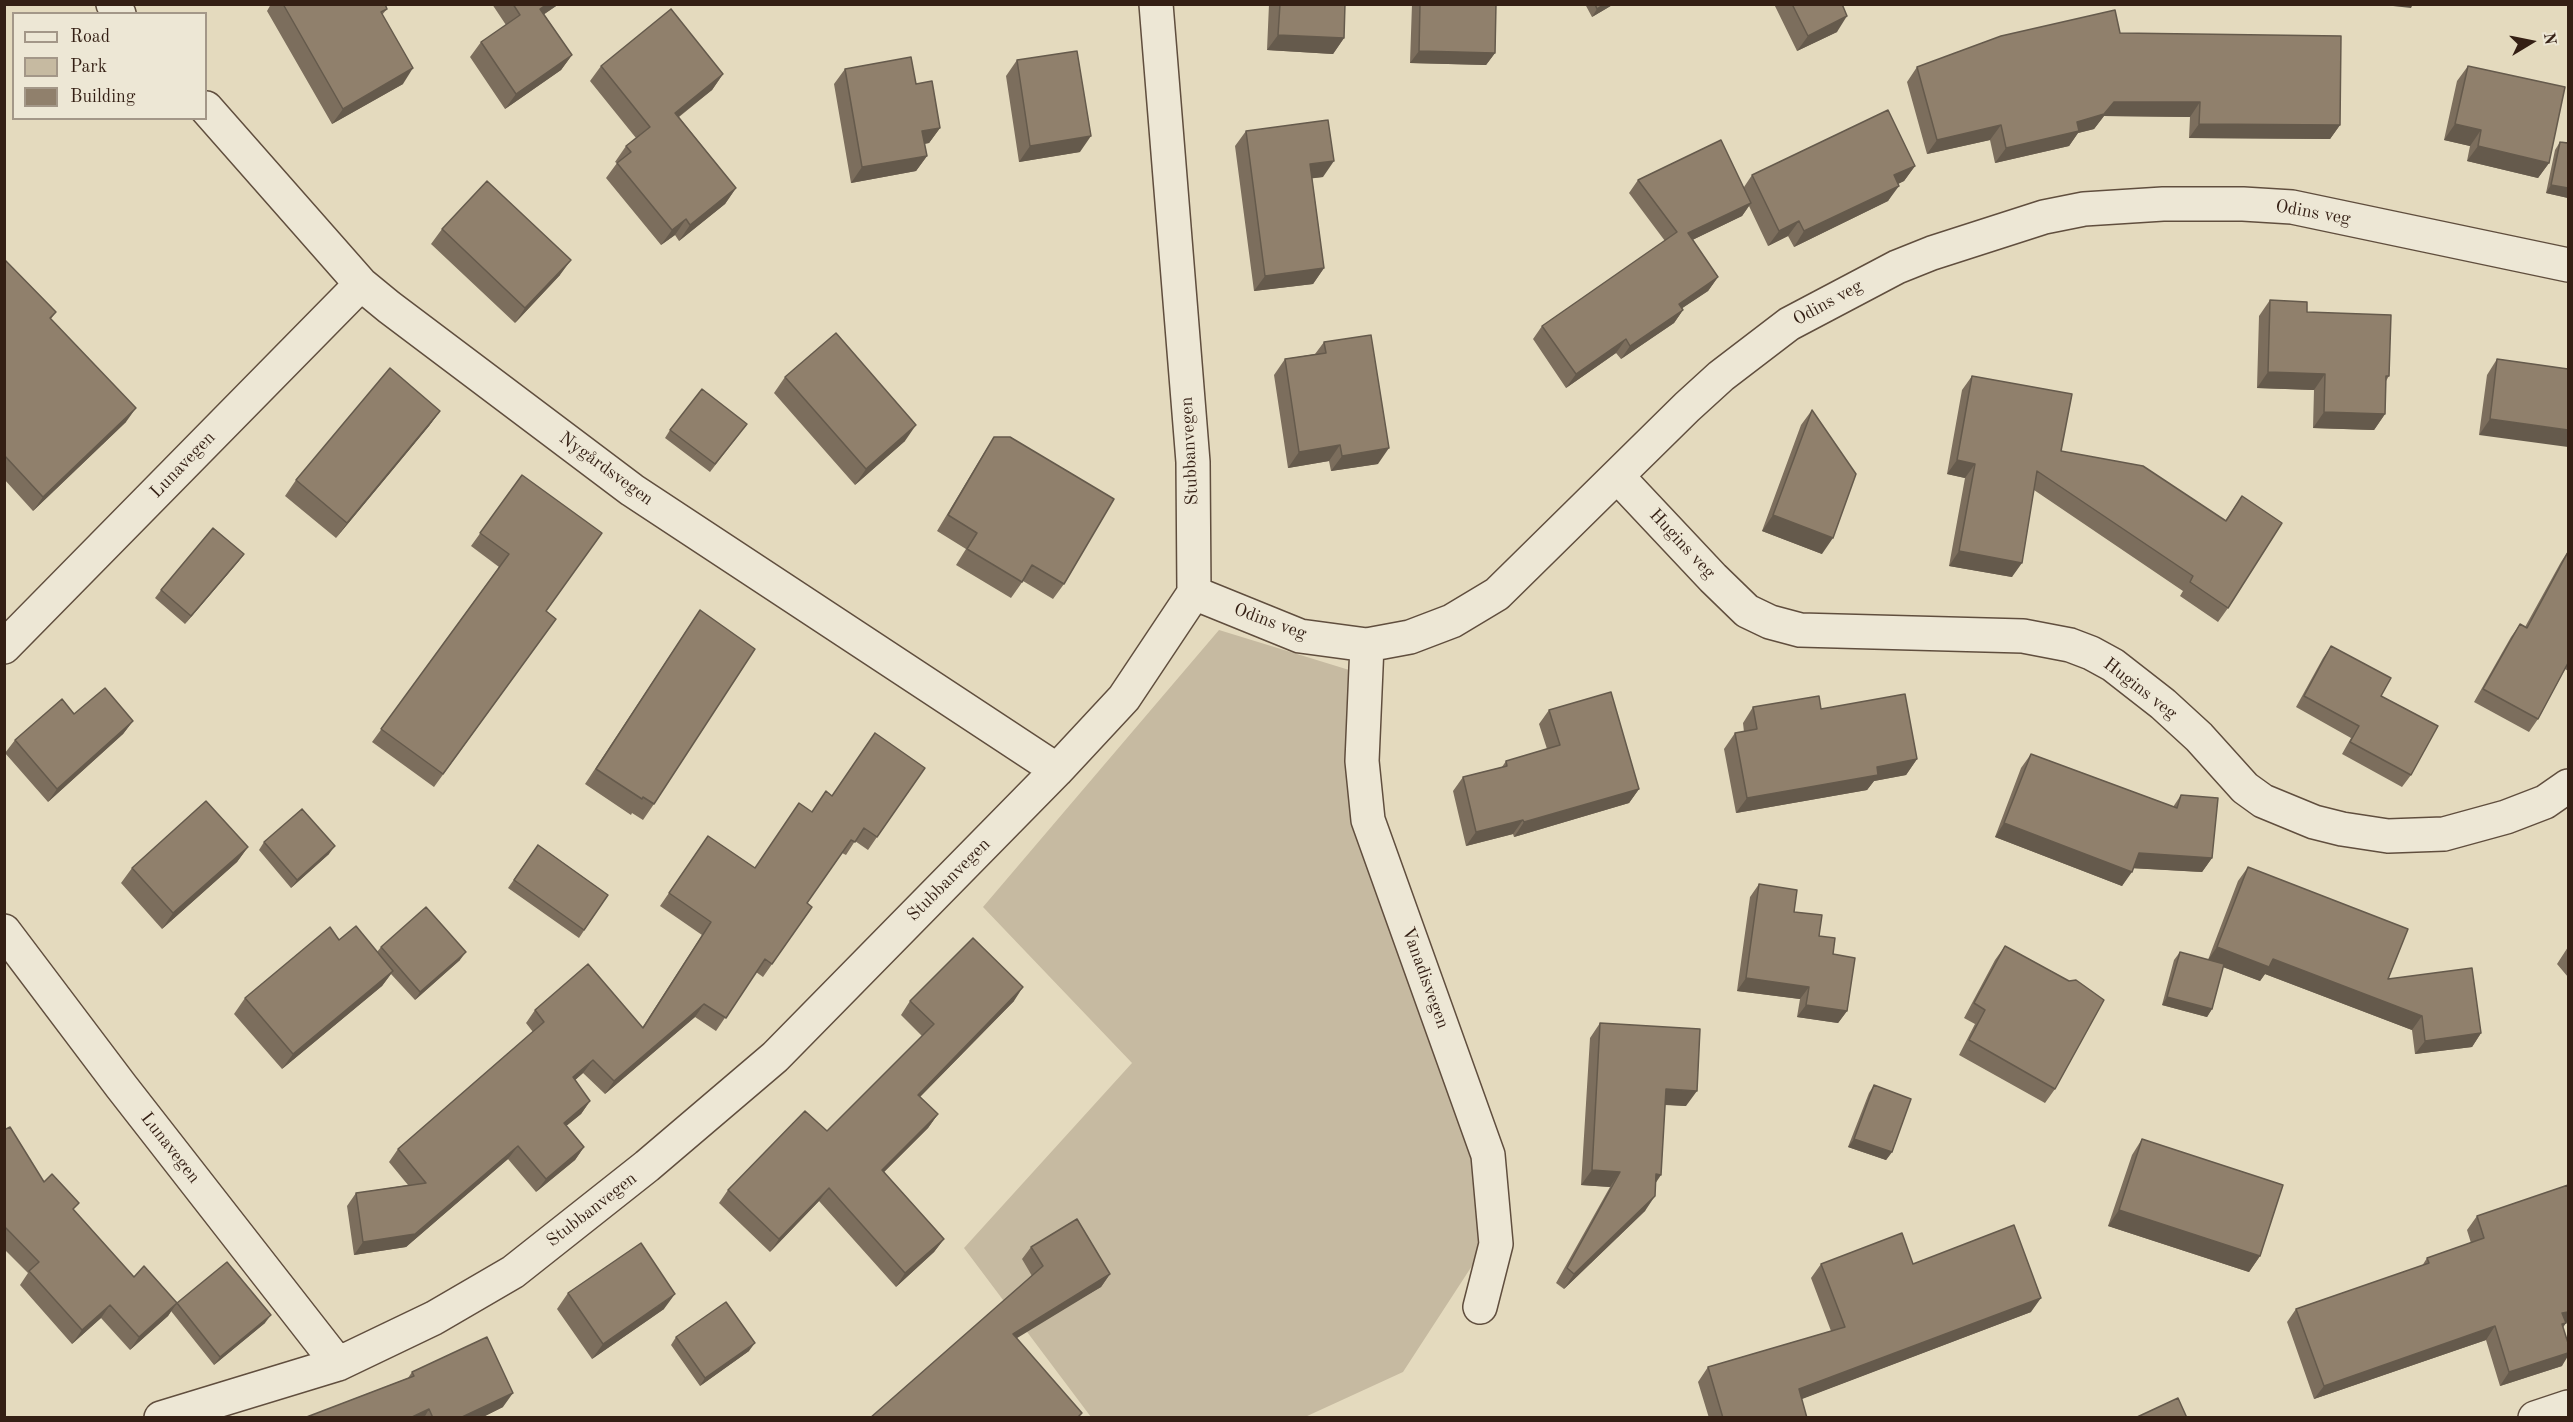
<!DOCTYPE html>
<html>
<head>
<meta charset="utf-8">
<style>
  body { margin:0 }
  #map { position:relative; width:2573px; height:1422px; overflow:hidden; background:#e4dabe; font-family:"Old Standard TT",serif }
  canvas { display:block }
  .frame { position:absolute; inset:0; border:6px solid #341f14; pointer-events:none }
  .legend { position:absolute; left:12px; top:12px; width:195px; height:108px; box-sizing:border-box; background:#ede7d5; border:2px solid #a39788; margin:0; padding:8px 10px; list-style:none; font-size:18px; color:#341f14 }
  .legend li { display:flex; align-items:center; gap:12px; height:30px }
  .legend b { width:30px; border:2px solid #a39788 }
  .north { position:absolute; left:2501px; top:12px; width:60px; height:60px; -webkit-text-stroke:4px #ede7d5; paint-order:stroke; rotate:80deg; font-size:16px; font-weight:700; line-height:24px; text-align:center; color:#341f14 }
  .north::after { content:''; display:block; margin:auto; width:21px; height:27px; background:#341f14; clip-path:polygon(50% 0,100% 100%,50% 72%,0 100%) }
</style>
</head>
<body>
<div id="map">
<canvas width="2573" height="1422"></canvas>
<div class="frame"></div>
<ul class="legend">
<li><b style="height:8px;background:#ede7d5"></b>Road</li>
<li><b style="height:16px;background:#c6baa1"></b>Park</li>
<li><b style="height:16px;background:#90806c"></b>Building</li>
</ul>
<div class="north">N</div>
</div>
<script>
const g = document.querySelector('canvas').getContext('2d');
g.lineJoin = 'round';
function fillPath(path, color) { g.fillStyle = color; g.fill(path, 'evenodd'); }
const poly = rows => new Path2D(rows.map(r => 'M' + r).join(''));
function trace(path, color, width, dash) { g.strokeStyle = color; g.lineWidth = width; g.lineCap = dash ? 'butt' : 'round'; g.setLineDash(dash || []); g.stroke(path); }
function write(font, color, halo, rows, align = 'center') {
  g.font = font + ' "Old Standard TT",serif'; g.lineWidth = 4.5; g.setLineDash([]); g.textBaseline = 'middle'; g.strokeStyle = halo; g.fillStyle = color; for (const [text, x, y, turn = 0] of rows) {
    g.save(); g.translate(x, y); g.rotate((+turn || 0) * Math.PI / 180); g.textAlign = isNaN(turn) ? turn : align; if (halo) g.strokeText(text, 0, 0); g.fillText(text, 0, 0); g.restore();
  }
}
fillPath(poly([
  [1219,630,1359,673,1365,836,1475,1132,1481,1252,1403,1372,1305,1417,1091,1417,964,1248,1132,1063,983,907]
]), '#c6baa1');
const minor = poly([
  [113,4,119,14],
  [206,108,361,284,389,307,632,490,1057,770],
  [1618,477,1713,578,1747,611,1770,622,1800,630,2023,636,2070,645,2091,653,2113,665,2163,704,2199,737,2245,788,2263,801,2314,822,2342,829,2388,836,2444,834,2506,817,2545,802,2568,786],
  [1194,593,1300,636,1367,645,1410,637,1452,621,1497,594,1687,407,1721,376,1789,324,1897,267,1932,253,2044,217,2084,209,2163,204,2243,204,2292,207,2568,265],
  [1367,645,1362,761,1368,820,1488,1155,1496,1244,1480,1307],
  [4,647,361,284],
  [4,931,121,1086,338,1364],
  [161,1418,338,1364,434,1318,513,1272,647,1166,775,1057,1057,770,1124,698,1194,593,1193,462,1156,4],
  [2535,1418,2568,1407]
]);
trace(minor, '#604e3e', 36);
trace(minor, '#ede7d5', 33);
fillPath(poly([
  [271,4,385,4,387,9,382,15,403,84,332,124,267,11],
  [492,4,559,4,544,14,572,55,561,70,505,109,470,57,481,42,506,25],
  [1269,4,1345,4,1344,38,1333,54,1267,50],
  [1412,4,1496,4,1495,53,1486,65,1410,63],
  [1585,4,1614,4,1592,17],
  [1774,4,1842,4,1837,32,1797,51],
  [2120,33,2340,125,2330,139,2189,138,2190,117,2104,116,2094,129,2078,133,2069,146,1995,163,1990,140,1927,154,1907,82,1917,67],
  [1017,60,1080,152,1019,162,1006,76],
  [601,66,723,74,712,90,679,117,736,188,725,204,679,241,675,235,661,245,606,178,617,163,615,162,626,146,636,138,590,81],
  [2468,66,2549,163,2538,178,2467,161,2470,146,2444,140,2457,81],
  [845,69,916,84,940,128,929,143,924,144,927,156,916,171,851,183,834,84],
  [1246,131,1323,177,1312,178,1324,268,1313,284,1254,291,1235,146],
  [2560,142,2568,143,2568,198,2546,193,2555,150],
  [1915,166,1904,181,1898,184,1888,201,1794,247,1788,236,1768,246,1749,206,1742,216,1692,240,1718,277,1708,291,1682,308,1683,310,1674,323,1621,359,1616,353,1566,388,1533,339,1542,326,1665,241,1629,193,1638,180,1744,187,1752,175],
  [442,229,560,275,515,323,431,244],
  [4,259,56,312,51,319,126,422,33,511,4,479],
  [2270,300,2307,312,2389,376,2386,381,2385,414,2374,430,2313,428,2314,390,2257,388,2259,316],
  [1324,342,1378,464,1331,471,1329,461,1288,468,1274,375,1285,359,1315,354],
  [2497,359,2568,369,2479,435,2487,375],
  [1972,376,2061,451,2225,521,2242,496,2228,608,2218,622,2180,596,2183,591,2034,490,2012,577,1949,566,1965,478,1947,474,1962,390],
  [785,377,905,441,855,485,774,393],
  [1812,410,1822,554,1762,531,1801,425],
  [440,411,429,426,336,538,285,496,296,480],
  [670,430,741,432,710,472,665,438],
  [994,437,1064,584,1053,599,1023,581,1011,598,956,565,966,549,937,531,984,453],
  [522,475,546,611,556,619,434,787,372,742,499,567,471,546],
  [2568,551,2568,671,2565,669,2538,719,2529,732,2474,702,2511,637,2520,624,2525,627,2561,562],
  [244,554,238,562,185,624,155,598,161,590],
  [700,610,654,804,643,820,632,813,631,815,585,784],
  [2331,646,2381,696,2411,775,2402,787,2342,754,2351,738,2296,707,2323,658],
  [1753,707,1821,709,1917,759,1906,775,1874,781,1867,790,1736,813,1724,749,1735,733,1744,732,1743,723],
  [1549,710,1639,789,1629,803,1514,837,1513,834,1466,846,1453,791,1463,777,1502,767,1506,761,1547,749,1539,724],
  [74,714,133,721,123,734,48,802,5,753,15,740],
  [2031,754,2173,807,2181,795,2212,858,2202,872,2133,868,2122,886,1995,837,2021,768],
  [925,768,868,850,855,841,846,855,842,853,807,903,812,907,763,977,756,972,716,1031,695,1017,605,1094,583,1073,575,1080,590,1101,581,1114,566,1126,584,1147,575,1160,536,1192,508,1159,406,1247,354,1255,347,1206,356,1193,408,1185,389,1162,398,1149,533,1032,526,1023,535,1010,642,1028,702,935,660,906,708,836,755,868,812,812,832,796],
  [264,842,329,854,291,888,259,850],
  [538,845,608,895,579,938,508,888],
  [248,847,237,862,162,929,121,883,132,868],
  [2248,867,2388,979,2481,1033,2472,1047,2415,1054,2412,1030,2265,974,2260,981,2223,967,2212,1009,2207,1017,2162,1005,2174,960,2180,952,2208,960,2238,881],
  [1759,884,1794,912,1819,936,1833,954,1847,1011,1838,1023,1797,1017,1800,999,1737,991,1750,897],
  [339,940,377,952,381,947,460,960,415,1000,391,974,382,986,282,1069,234,1014,245,998],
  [2005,946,2055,1089,2045,1103,1959,1055,1975,1024,1964,1018,1995,960],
  [2568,947,2568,977,2557,964],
  [910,1001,1014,1001,920,1097,938,1114,928,1128,884,1172,944,1239,934,1252,896,1287,819,1201,770,1252,719,1203,728,1190,827,1131,922,1036,901,1015],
  [1600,1023,1686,1106,1665,1105,1656,1182,1645,1211,1564,1289,1556,1283,1610,1187,1581,1185,1590,1038],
  [1874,1085,1892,1152,1886,1160,1848,1147,1869,1093],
  [4,1130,44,1182,74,1210,134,1277,177,1302,265,1323,214,1365,171,1311,168,1316,130,1350,101,1318,72,1344,20,1285,28,1273,4,1249],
  [2142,1139,2260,1256,2249,1272,2108,1226,2132,1155],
  [2477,1216,2566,1323,2563,1327,2562,1366,2500,1386,2486,1340,2314,1399,2287,1322,2296,1309,2422,1266,2427,1258,2471,1243,2467,1230],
  [1031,1247,1110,1274,1101,1287,870,1418,1032,1276,1022,1259],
  [1821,1264,1913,1264,2031,1312,1801,1399,1807,1418,1709,1418,1698,1382,1708,1367,1831,1331,1811,1278],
  [568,1293,664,1309,592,1359,557,1309],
  [676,1337,749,1351,700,1386,671,1345],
  [412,1372,503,1407,481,1418,304,1418,408,1378]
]), '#7c6e5d');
fillPath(poly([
  [547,4,559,4,530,24,540,9],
  [1605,4,1614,4,1592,17,1597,9],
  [2375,4,2413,4,2411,8],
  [1847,16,1837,32,1797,51,1808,36],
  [1278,35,1344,38,1333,54,1267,50],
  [1419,51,1495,53,1486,65,1410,63],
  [572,55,561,70,505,109,516,94],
  [413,68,403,84,332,124,343,109],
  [723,74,712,90,664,128,675,113],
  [2114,102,2200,102,2190,117,2104,116,2094,129,2078,133,2069,146,1995,163,2006,148,2077,122],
  [2199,124,2340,125,2330,139,2189,138],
  [2455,124,2481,130,2470,146,2444,140],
  [2001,125,1990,140,1927,154,1937,140],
  [940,128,929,143,911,146,922,131],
  [1091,136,1080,152,1019,162,1030,146],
  [2478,146,2549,163,2538,178,2467,161],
  [927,156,916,171,851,183,862,167],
  [1334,161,1323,177,1299,180,1310,164],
  [1915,166,1904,181,1883,191,1894,175],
  [2551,185,2568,188,2568,198,2546,193],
  [1899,186,1888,201,1794,247,1804,231],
  [736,188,725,204,679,241,690,225],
  [1751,203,1742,216,1678,247,1688,233],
  [686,219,675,235,661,245,672,230],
  [1799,221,1788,236,1768,246,1779,231],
  [571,260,560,275,515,323,525,308],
  [1324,268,1313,284,1254,291,1265,276],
  [1718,277,1708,291,1669,317,1679,304],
  [1683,310,1674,323,1621,359,1630,346],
  [1626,339,1616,353,1566,388,1576,374],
  [2268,372,2325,374,2314,390,2257,388],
  [136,408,126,422,33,511,43,497],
  [440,411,429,426,336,538,347,523],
  [2324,412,2385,414,2374,430,2313,428],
  [2490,419,2568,430,2568,447,2479,435],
  [916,425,905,441,855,485,866,469],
  [1340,445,1329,461,1288,468,1299,452],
  [1389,448,1378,464,1331,471,1342,456],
  [1957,460,1975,464,1965,478,1947,474],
  [1773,515,1833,538,1822,554,1762,531],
  [1959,551,2022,563,2012,577,1949,566],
  [244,554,238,562,185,624,191,616],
  [133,721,123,734,48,802,57,789],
  [1917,759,1906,775,1874,781,1867,790,1736,813,1747,798,1877,767],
  [1639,789,1629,803,1514,837,1524,822],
  [1523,820,1513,834,1466,846,1476,832],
  [2004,823,2132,872,2122,886,1995,837],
  [335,846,329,854,291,888,297,880],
  [248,847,237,862,162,929,173,913],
  [2139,853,2212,858,2202,872,2129,868],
  [2217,947,2273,959,2422,1016,2412,1030,2265,974,2260,981,2207,961],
  [466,952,460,960,415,1000,420,992],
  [393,971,382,986,282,1069,293,1054],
  [1746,978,1809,987,1800,999,1737,991],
  [1023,987,1014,1001,909,1108,918,1095],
  [2167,997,2212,1009,2207,1017,2162,1005],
  [704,1004,695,1017,605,1094,614,1081],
  [1806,1005,1847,1011,1838,1023,1797,1017],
  [2481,1033,2472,1047,2415,1054,2425,1041],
  [593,1060,583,1073,564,1090,573,1077],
  [1666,1089,1697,1091,1686,1106,1655,1104],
  [590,1101,581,1114,554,1136,564,1123],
  [938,1114,928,1128,873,1183,882,1170],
  [1854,1139,1892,1152,1886,1160,1848,1147],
  [518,1146,508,1159,406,1247,354,1255,363,1242],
  [584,1147,575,1160,536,1192,546,1179],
  [1592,1170,1620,1172,1610,1187,1581,1185],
  [1656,1174,1661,1175,1651,1190],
  [829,1188,819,1201,770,1252,779,1239],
  [1655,1196,1645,1211,1564,1289,1574,1274],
  [2119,1210,2260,1256,2249,1272,2108,1226],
  [944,1239,934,1252,896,1287,905,1273],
  [1110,1274,1101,1287,1004,1346,1013,1334],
  [675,1294,664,1309,592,1359,603,1344],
  [2041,1298,2031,1312,1789,1404,1799,1389],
  [177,1303,168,1316,130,1350,139,1337],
  [110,1305,101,1318,72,1344,82,1330],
  [2568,1312,2568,1322,2566,1323,2556,1337,2562,1313],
  [271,1315,265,1323,214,1365,220,1357],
  [2495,1326,2486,1340,2314,1399,2324,1386],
  [755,1343,749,1351,700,1386,705,1378],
  [2568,1353,2568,1356,2562,1366,2500,1386,2509,1372],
  [513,1393,503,1407,481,1418,460,1418],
  [429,1409,424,1418,410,1418]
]), '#655a4c');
const building = poly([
  [283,4,385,4,387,9,381,12,413,68,343,109,283,4],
  [513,4,547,4,540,9,572,55,516,94,481,42,520,15,513,4],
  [1280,4,1345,4,1344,38,1278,35,1280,4],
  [1420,4,1496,4,1495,53,1419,51,1420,4],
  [1595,4,1605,4,1597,9,1595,4],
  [1792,4,1842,4,1847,16,1808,36,1792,4],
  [671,9,723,74,675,113,736,188,690,225,686,219,672,230,617,163,631,152,626,146,650,127,601,66,671,9],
  [2115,10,2120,33,2341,36,2340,125,2199,124,2200,102,2114,102,2104,114,2077,122,2079,131,2006,148,2001,125,1937,140,1917,67,2001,36,2115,10],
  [1077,51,1091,136,1030,146,1017,60,1077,51],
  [911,57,916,84,932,81,940,128,922,131,927,156,862,167,845,69,911,57],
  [2468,66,2565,87,2549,163,2478,146,2481,130,2455,124,2468,66],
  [1888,110,1915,166,1894,175,1899,186,1804,231,1799,221,1779,231,1752,175,1888,110],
  [1328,120,1334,161,1310,164,1324,268,1265,276,1246,131,1328,120],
  [1721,140,1751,203,1688,233,1718,277,1679,304,1683,310,1630,346,1626,339,1576,374,1542,326,1677,232,1638,180,1721,140],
  [2560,142,2568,143,2568,188,2551,185,2560,142],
  [487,181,571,260,525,308,442,229,487,181],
  [4,259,56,312,50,318,136,408,43,497,4,455,4,259],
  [2270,300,2307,302,2307,312,2391,315,2389,376,2386,376,2385,414,2324,412,2325,374,2268,372,2270,300],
  [836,333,916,425,866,469,785,377,836,333],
  [1371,335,1389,448,1342,456,1340,445,1299,452,1285,359,1326,353,1324,342,1371,335],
  [2497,359,2568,369,2568,430,2490,419,2497,359],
  [390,368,440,411,347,523,296,480,390,368],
  [1972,376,2072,394,2061,451,2143,466,2226,521,2242,496,2282,523,2228,608,2190,582,2193,576,2037,471,2022,563,1959,551,1975,464,1957,460,1972,376],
  [702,389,747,424,715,464,670,430,702,389],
  [1812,410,1856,474,1833,538,1773,515,1812,410],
  [994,437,1010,437,1114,499,1064,584,1032,565,1022,582,967,549,977,533,948,515,994,437],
  [522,475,602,533,546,611,556,619,443,774,381,729,509,554,480,533,522,475],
  [213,528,244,554,191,616,161,590,213,528],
  [2568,552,2568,663,2538,719,2483,689,2520,624,2527,628,2568,552],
  [700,610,755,649,654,804,643,797,642,799,596,769,700,610],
  [2331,646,2391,678,2381,696,2438,726,2411,775,2350,742,2359,726,2304,696,2331,646],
  [105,688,133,721,57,789,15,740,62,699,74,714,105,688],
  [1611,692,1639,789,1524,822,1523,820,1476,832,1463,777,1507,766,1506,761,1560,745,1549,710,1611,692],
  [1905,694,1917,759,1877,767,1878,775,1747,798,1735,733,1757,729,1753,707,1819,696,1821,709,1905,694],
  [875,733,925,768,877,837,864,828,855,842,851,840,807,903,812,907,772,964,765,959,726,1018,704,1004,614,1081,593,1060,573,1077,590,1101,564,1123,584,1147,546,1179,518,1146,415,1234,363,1242,356,1193,426,1183,398,1149,544,1022,535,1010,588,964,643,1028,711,922,669,893,708,836,755,868,799,803,812,812,826,791,832,796,875,733],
  [2031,754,2177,808,2181,795,2218,798,2212,858,2139,853,2132,872,2004,823,2031,754],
  [206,801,248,847,173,913,132,868,206,801],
  [302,809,335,846,297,880,264,842,302,809],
  [538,845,608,895,584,930,514,880,538,845],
  [2248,867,2408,929,2388,979,2472,968,2481,1033,2425,1041,2422,1016,2273,959,2269,967,2217,947,2248,867],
  [1759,884,1797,890,1794,912,1822,915,1819,936,1835,938,1833,954,1855,958,1847,1011,1806,1005,1809,987,1746,978,1759,884],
  [426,907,466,952,420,992,381,947,426,907],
  [356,926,393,971,293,1054,245,998,330,927,339,940,356,926],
  [973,938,1023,987,918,1095,938,1114,882,1170,944,1239,905,1273,829,1188,779,1239,728,1190,805,1111,827,1131,934,1024,910,1001,973,938],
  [2005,946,2069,981,2076,980,2104,1000,2055,1089,1969,1040,1985,1010,1974,1003,2005,946],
  [2180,952,2224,964,2212,1009,2167,997,2180,952],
  [1600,1023,1700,1029,1697,1091,1666,1089,1661,1175,1656,1174,1655,1196,1574,1274,1567,1268,1620,1172,1592,1170,1600,1023],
  [1874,1085,1911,1099,1892,1152,1854,1139,1874,1085],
  [10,1127,44,1182,52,1174,79,1203,73,1209,134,1277,144,1266,177,1303,139,1337,110,1305,82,1330,29,1271,39,1262,4,1226,4,1130,10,1127],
  [2142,1139,2283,1185,2260,1256,2119,1210,2142,1139],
  [2568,1185,2568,1312,2562,1313,2566,1323,2562,1324,2568,1343,2568,1353,2509,1372,2495,1326,2324,1386,2296,1309,2429,1263,2427,1258,2484,1238,2477,1216,2568,1185],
  [1077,1219,1110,1274,1013,1334,1082,1413,1077,1418,870,1418,1043,1266,1031,1247,1077,1219],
  [2014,1225,2041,1298,1799,1389,1807,1418,1723,1418,1708,1367,1845,1327,1821,1264,1902,1233,1913,1264,2014,1225],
  [641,1243,675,1294,603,1344,568,1293,641,1243],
  [227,1262,271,1315,220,1357,177,1303,227,1262],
  [726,1302,755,1343,705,1378,676,1337,726,1302],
  [487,1337,513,1393,460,1418,433,1418,429,1409,410,1418,304,1418,414,1376,412,1372,487,1337],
  [2178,1398,2187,1418,2135,1418,2178,1398]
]);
fillPath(building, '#90806c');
trace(building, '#655a4c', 1.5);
write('18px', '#341f14', '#ede7d5', [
  ["Odins veg",2313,213,10],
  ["Odins veg",1828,303,-29],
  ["Stubbanvegen",1190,451,-93],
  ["Lunavegen",183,465,-46],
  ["Nygårdsvegen",606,469,36],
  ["Hugins veg",1682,544,47],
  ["Odins veg",1270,622,20],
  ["Hugins veg",2140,689,38],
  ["Stubbanvegen",949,880,-45],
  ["Vanadisvegen",1425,978,70],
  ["Lunavegen",170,1148,52],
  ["Stubbanvegen",592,1210,-38]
]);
</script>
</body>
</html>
